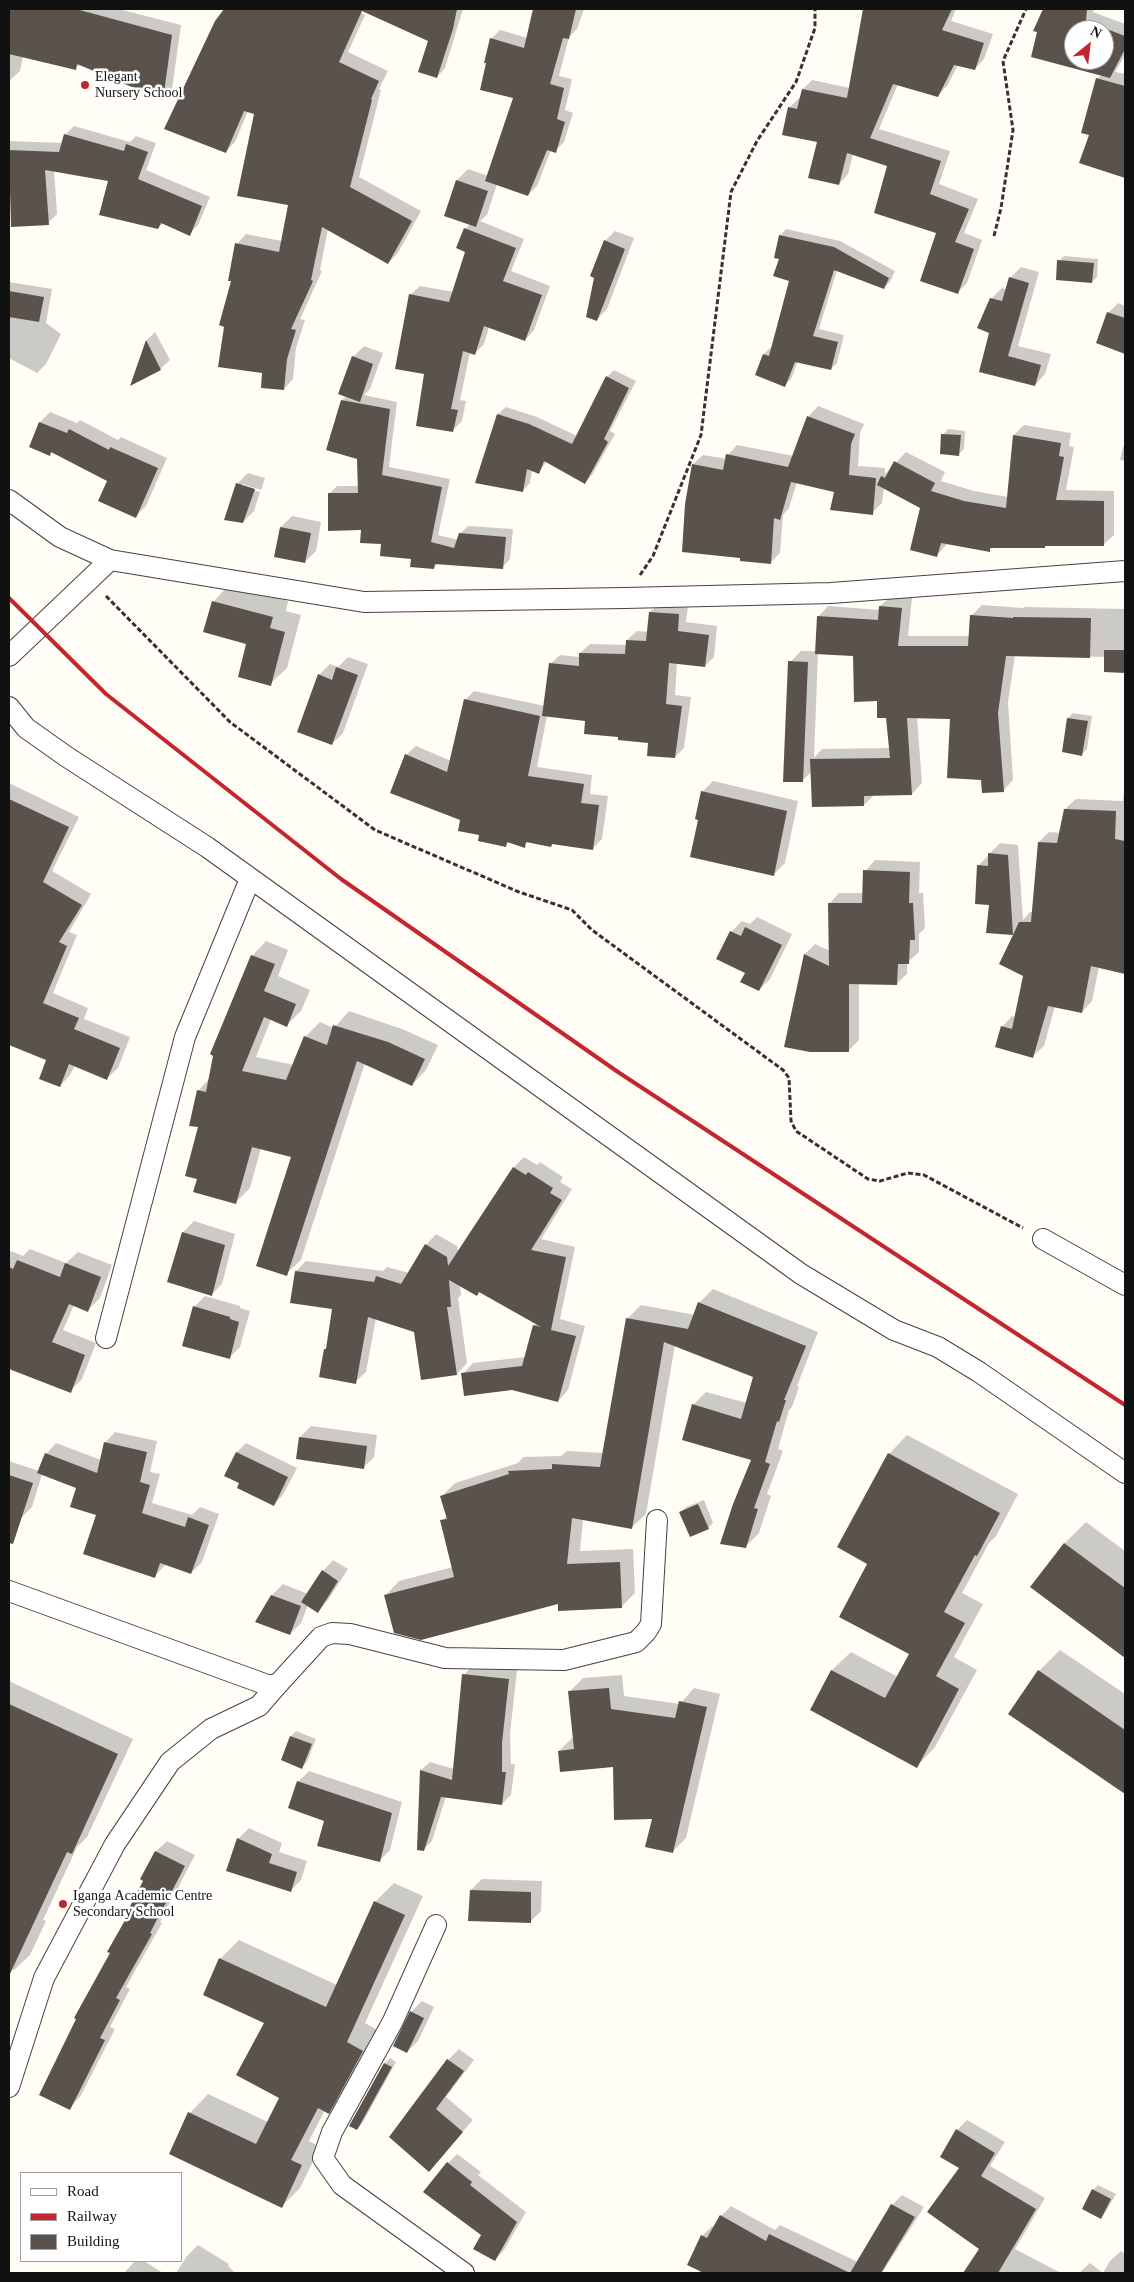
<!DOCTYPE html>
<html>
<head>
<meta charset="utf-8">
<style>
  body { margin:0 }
  #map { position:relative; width:1134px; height:2282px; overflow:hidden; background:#fffdf5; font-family:"Times New Roman",serif }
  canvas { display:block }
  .frame { position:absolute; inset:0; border:10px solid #111; pointer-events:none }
  .legend { position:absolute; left:20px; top:2172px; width:162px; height:90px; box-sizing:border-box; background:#fff; border:1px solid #a0a0a0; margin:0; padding:6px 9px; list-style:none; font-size:15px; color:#111 }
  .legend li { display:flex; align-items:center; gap:10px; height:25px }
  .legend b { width:25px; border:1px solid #a0a0a0 }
  .north { position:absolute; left:1064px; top:20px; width:50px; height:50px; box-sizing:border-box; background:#fff; border:1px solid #a0a0a0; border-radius:50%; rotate:29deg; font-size:14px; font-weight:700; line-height:20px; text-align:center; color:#111 }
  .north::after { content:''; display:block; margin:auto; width:18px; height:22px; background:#c4262e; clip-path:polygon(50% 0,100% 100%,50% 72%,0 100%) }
</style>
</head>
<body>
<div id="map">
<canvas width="1134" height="2282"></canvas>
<div class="frame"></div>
<ul class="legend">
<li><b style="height:6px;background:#fff"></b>Road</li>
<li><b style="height:6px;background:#c4262e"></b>Railway</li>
<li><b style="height:14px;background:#5a524d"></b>Building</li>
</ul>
<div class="north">N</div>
</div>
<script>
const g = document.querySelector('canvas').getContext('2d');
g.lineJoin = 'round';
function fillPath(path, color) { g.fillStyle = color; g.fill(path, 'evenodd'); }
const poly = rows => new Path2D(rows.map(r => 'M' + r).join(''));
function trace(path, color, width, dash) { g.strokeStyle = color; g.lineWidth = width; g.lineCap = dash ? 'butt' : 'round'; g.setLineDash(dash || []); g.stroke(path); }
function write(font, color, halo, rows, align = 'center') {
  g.font = font + ' "Times New Roman",serif'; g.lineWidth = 5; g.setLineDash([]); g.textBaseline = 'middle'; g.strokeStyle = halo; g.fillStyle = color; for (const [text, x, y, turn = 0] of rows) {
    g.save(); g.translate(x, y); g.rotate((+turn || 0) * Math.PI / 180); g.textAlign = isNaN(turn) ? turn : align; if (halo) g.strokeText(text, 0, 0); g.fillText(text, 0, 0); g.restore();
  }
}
fillPath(poly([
  [9,9,119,9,181,25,172,89,162,99,80,64,75,69,23,56,20,71,9,81],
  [222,9,351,9,365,15,348,52,388,71,379,89,381,90,359,177,421,211,398,253,388,263,328,229,320,270,322,271,300,319,305,320,296,348,293,379,284,389,264,372,233,280,237,244,246,234,282,241,290,204,255,114,248,111,235,142,226,151,257,28],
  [359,9,463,9,445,68,437,77,430,40],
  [534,9,584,9,577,29,569,37,559,76,572,79,565,110,573,113,564,142,555,151,551,150,537,186,528,195,497,184,487,215,480,221,524,239,511,271,550,286,534,330,525,340,489,327,484,344,475,353,470,352,460,400,466,401,462,421,453,430,426,373,410,295,420,286,454,292,466,251,458,248,466,228,470,224,445,216,457,180,468,169,488,176,515,97,491,39,500,30,528,38],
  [864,9,956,9,951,21,993,34,984,59,975,69,958,65,947,86,937,96,898,84,879,129,950,151,939,184,978,199,964,233,982,240,967,283,957,293,938,232,889,165,853,154,848,174,839,184,818,141,789,108,799,98,801,99,803,89,812,80,850,88],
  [1044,9,1094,9,1093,12,1125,24,1125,55,1115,72,1125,74,1125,177,1081,162,1091,134,1097,79,1102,74,1033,56,1039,31,1035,30],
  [1074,30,1104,30,1104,60,1074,60],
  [74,126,130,142,136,136,156,143,146,170,210,197,198,225,189,234,163,223,158,228,110,180,54,170,57,214,48,223,13,226,9,182,9,141,63,143,65,135],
  [786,229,840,241,895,271,890,282,883,288,837,270,819,329,844,335,837,363,831,369,798,361,791,379,785,385,764,354,770,348,772,348,791,280,780,258,780,236],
  [615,231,634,238,607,309,597,319,605,241],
  [1064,256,1098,259,1097,277,1092,282,1059,261],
  [1021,267,1039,272,1018,346,1051,354,1045,374,1035,385,981,371,990,333,991,299,1002,288,1007,290,1010,278],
  [9,282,52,289,46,323,61,334,46,364,37,373,9,358],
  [1118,303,1125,306,1125,354,1122,353,1108,313],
  [155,332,170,360,160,369,132,384,147,340],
  [364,346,383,353,370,389,364,395,397,402,389,467,450,479,438,535,458,540,460,534,468,526,513,529,510,559,503,567,439,563,434,567,383,543,362,529,329,494,337,486,359,486,358,458,342,400,347,396,353,357],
  [614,370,636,381,610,431,615,434,592,475,585,482,547,461,539,472,532,470,530,483,523,490,498,414,506,407,537,417,577,436,607,377],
  [818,406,864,424,860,433,858,466,885,468,885,474,906,452,945,472,941,481,974,491,1008,497,1014,435,1024,425,1071,433,1069,446,1074,447,1066,490,1114,491,1114,535,1103,545,1047,544,1044,547,993,547,989,550,948,543,937,555,922,507,884,487,882,503,872,513,835,491,797,482,789,508,783,515,780,553,770,563,741,557,693,464,703,455,727,459,728,455,737,445,794,456,809,416],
  [50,412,77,423,80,420,118,440,121,437,167,458,146,506,136,516,108,480,53,451,49,455,30,446,40,422],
  [948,429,965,431,964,449,959,454,943,435],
  [1125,445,1125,461,1120,460,1123,447],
  [248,473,265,478,261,490,242,484,242,486,260,492,254,511,243,522,237,484],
  [292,516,321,522,316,551,305,562,275,556,281,527],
  [229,585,288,601,286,611,301,615,287,668,270,684,248,643,213,602],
  [891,596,912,598,908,636,970,636,972,615,982,605,1023,608,1025,607,1125,609,1125,671,1105,671,1105,657,1015,655,1008,702,1013,780,1003,791,982,779,952,717,917,717,922,783,912,794,874,795,864,805,812,771,802,781,790,662,801,651,816,651,818,617,828,606,880,610,880,606],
  [818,653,854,655,887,717,890,748,822,749,814,758],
  [659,603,688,605,686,622,717,626,714,657,705,666,677,663,675,695,691,697,684,748,675,757,649,742,620,736,586,720,547,716,537,767,592,775,590,794,608,796,602,839,592,849,553,843,551,846,529,841,524,846,509,842,505,846,480,834,461,819,406,755,416,746,451,761,465,700,474,691,545,706,550,664,560,655,580,657,580,653,590,644,627,645,627,640,637,631,649,632,650,612],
  [348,657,368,664,343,733,332,744,319,675,330,664,338,667],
  [1073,713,1092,716,1087,749,1082,754,1068,718],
  [1125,779,1125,971,1099,967,1092,1001,1082,1012,1055,1006,1044,1046,1033,1056,1002,1027,1012,1016,1015,1017,1024,975,1014,934,988,932,990,903,979,865,1000,843,1018,845,1023,920,1030,912,1033,912,1039,842,1049,832,1061,833,1065,809,1076,799,1123,801],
  [713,781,798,801,785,863,774,874,700,819,702,792],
  [9,783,79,817,52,871,91,894,69,932,77,935,53,993,88,1008,84,1019,130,1037,118,1068,107,1078,75,1065,70,1075,60,1086,48,1059,26,1028,9,1020],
  [875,860,920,862,919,893,923,893,925,928,919,934,919,952,907,963,907,974,896,984,859,983,859,1040,849,1050,786,1046,805,954,815,944,830,951,829,904,839,893,864,893,865,871],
  [757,917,792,934,770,979,759,990,747,972,731,932,742,921,750,924],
  [266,941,288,950,278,976,310,990,301,1011,287,1025,271,1019,256,1057,294,1065,305,1037,320,1022,334,1028,349,1011,402,1029,438,1045,426,1070,412,1085,365,1063,301,1260,286,1274,293,1156,261,1148,250,1188,236,1202,198,1178,198,1091,209,1079,252,956],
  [524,1157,537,1165,540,1162,563,1177,560,1182,572,1189,541,1239,575,1247,560,1319,585,1326,568,1390,558,1401,463,1374,473,1363,526,1357,534,1326,537,1323,480,1291,477,1295,460,1285,461,1295,458,1298,467,1363,457,1374,415,1331,376,1318,366,1372,355,1382,325,1350,328,1347,333,1308,296,1271,306,1261,383,1271,387,1267,409,1273,426,1245,436,1234,457,1246,458,1253,514,1167],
  [194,1221,235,1234,222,1284,211,1295,168,1281,183,1232],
  [30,1249,66,1263,78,1252,112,1265,100,1298,88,1310,74,1305,63,1330,96,1343,82,1379,70,1391,9,1368,9,1253,11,1251,23,1256],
  [713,1289,818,1332,797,1386,799,1387,792,1407,789,1410,778,1449,783,1451,767,1494,771,1496,759,1533,745,1547,752,1459,693,1405,706,1392,747,1403,754,1376,675,1345,646,1514,632,1527,583,1519,580,1551,633,1549,635,1593,621,1607,386,1595,399,1581,453,1567,442,1521,447,1515,441,1497,455,1483,518,1463,523,1457,561,1456,567,1451,604,1453,627,1319,641,1305,695,1315,699,1303],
  [205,1296,240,1306,240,1308,250,1311,240,1347,229,1358,194,1307],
  [311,1426,377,1435,374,1457,363,1468,300,1437],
  [115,1432,157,1441,150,1472,160,1474,152,1503,192,1515,200,1507,219,1514,202,1562,191,1573,166,1564,155,1576,97,1514,77,1487,42,1474,32,1507,21,1518,9,1514,9,1461,39,1471,46,1454,56,1443,101,1460,105,1443],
  [907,1435,1018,1494,996,1536,989,1543,962,1593,983,1604,954,1657,977,1670,935,1747,917,1766,811,1710,832,1670,851,1652,898,1677,911,1654,869,1563,889,1454],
  [246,1443,297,1468,283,1495,274,1504,241,1482,237,1452],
  [704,1500,713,1523,708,1528,681,1512,686,1507],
  [1086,1522,1125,1551,1125,1656,1032,1587,1065,1543],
  [333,1560,348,1569,328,1600,317,1611,308,1605,301,1623,290,1634,272,1595,283,1584,308,1594,323,1571],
  [1060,1650,1125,1694,1125,1793,1010,1714,1039,1671],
  [472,1666,517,1670,510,1734,511,1764,515,1764,511,1795,502,1804,446,1796,432,1841,423,1850,421,1770,430,1762,454,1769,464,1675],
  [622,1675,624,1696,680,1704,694,1688,720,1694,686,1838,672,1852,653,1818,614,1765,559,1751,573,1737,569,1692,583,1678],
  [9,1681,133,1739,87,1837,77,1847,43,1920,46,1921,30,1955,14,1970,9,1968],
  [296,1731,316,1739,307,1762,302,1767,291,1736],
  [309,1771,402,1802,390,1850,379,1861,325,1820,298,1782],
  [249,1828,282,1843,279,1852,307,1861,301,1880,290,1891,238,1839],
  [167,1841,195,1855,160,1922,162,1923,126,1987,130,1989,110,2027,115,2029,80,2097,69,2108,112,1953,145,1880,142,1879,156,1851],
  [482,1879,542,1881,541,1911,530,1922,471,1890],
  [394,1883,423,1896,365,2023,381,2032,347,2093,328,2112,325,2110,309,2141,320,2147,300,2188,282,2206,170,2153,190,2113,208,2094,268,2122,281,2097,266,2022,220,1959,239,1940,337,1985,375,1902],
  [422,2001,434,2007,418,2041,407,2052,411,2012],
  [459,2049,474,2060,446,2097,473,2120,429,2170,390,2137,448,2060],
  [390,2058,396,2062,362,2124,357,2129,385,2063],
  [967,2120,1005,2142,990,2166,1045,2198,1015,2249,1061,2273,965,2273,981,2248,961,2168,957,2130],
  [457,2154,481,2172,478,2175,526,2212,504,2250,495,2260,448,2163],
  [1098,2185,1116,2194,1105,2213,1100,2218,1083,2208,1093,2190],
  [902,2195,924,2207,882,2273,699,2273,702,2236,712,2226,715,2227,721,2216,731,2206,775,2230,780,2225,858,2262,892,2205],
  [198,2245,229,2264,228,2266,235,2273,176,2273,187,2256],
  [1121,2251,1125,2254,1125,2273,1079,2273,1090,2263,1103,2273,1110,2261],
  [135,2261,144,2261,163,2273,124,2273]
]), '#0003');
fillPath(poly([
  [9,9,76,9,172,35,163,100,77,64,76,70,9,54],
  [224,9,457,9,453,29,437,78,418,72,428,41,362,11,339,62,379,81,371,99,372,100,350,187,412,221,388,264,322,227,311,280,313,281,291,329,296,330,287,359,284,390,261,388,262,373,218,367,224,327,219,325,231,281,228,281,235,243,279,252,288,205,237,196,254,114,244,111,226,153,164,129,215,21],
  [533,9,576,9,569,39,563,38,550,84,564,88,557,119,565,122,556,153,547,150,528,196,485,181,513,98,480,90,486,63,484,63,490,38,524,48],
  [863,9,952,9,942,30,984,43,975,70,954,65,938,97,893,84,870,138,941,161,930,194,969,209,955,242,974,249,958,294,920,281,936,233,874,213,887,166,847,153,839,185,808,178,817,142,782,135,788,107,797,109,802,89,847,98],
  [1043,9,1087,9,1086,21,1125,36,1125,49,1110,78,1031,57,1037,32,1033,31],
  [1074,30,1104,30,1104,60,1074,60],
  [1096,78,1125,86,1125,178,1079,163,1089,135,1081,133],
  [64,134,124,151,126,144,148,152,138,179,202,206,190,236,161,223,158,229,99,215,108,181,45,170,49,225,11,227,9,150,59,152],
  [456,180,488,191,476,227,444,216],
  [464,228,516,248,503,281,542,295,525,341,484,326,475,355,463,351,451,409,458,410,453,432,416,426,424,374,395,369,409,294,449,302,465,252,456,248],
  [779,235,834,247,889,278,884,289,834,270,813,336,838,342,831,370,795,362,785,387,755,375,763,354,769,356,789,281,773,276,779,259,774,258],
  [604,240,625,249,597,321,586,317,594,278,590,276],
  [1057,260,1094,263,1092,283,1056,280],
  [1009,277,1029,283,1008,356,1041,365,1035,386,979,372,989,333,977,328,990,298,1002,301],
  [9,291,44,297,39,322,9,317],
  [1107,312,1125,318,1125,354,1096,343],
  [146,340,161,370,130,386],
  [352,356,373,364,360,402,338,394],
  [606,376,629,388,604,439,608,442,585,484,544,461,539,474,527,469,523,492,475,483,497,414,529,424,572,444],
  [341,400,390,409,382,475,442,487,431,542,454,548,459,533,506,537,503,569,435,564,434,569,410,567,411,559,380,556,381,544,360,543,361,530,328,531,328,493,358,493,357,459,326,450],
  [807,416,855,434,851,444,849,475,876,478,873,515,830,510,834,492,791,482,780,520,774,518,771,564,740,561,740,558,682,552,685,504,692,464,723,470,726,454,788,467],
  [39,422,67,433,69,429,109,450,110,447,158,468,136,518,98,501,107,481,51,452,50,456,29,447],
  [941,434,961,435,959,456,940,454],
  [1013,435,1061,443,1059,456,1064,457,1056,500,1104,501,1104,546,1045,546,1045,548,990,548,990,552,941,543,937,557,910,550,920,508,877,485,881,476,885,478,894,461,935,483,931,491,964,501,1006,508],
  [236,483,255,489,243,523,224,520],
  [280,527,311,533,305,563,274,557],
  [212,601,273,617,270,628,285,632,271,686,238,677,246,644,203,632],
  [879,606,902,608,898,646,968,646,970,615,1013,618,1013,617,1091,618,1090,658,1006,656,998,713,1004,792,982,793,981,780,947,778,950,719,907,718,912,795,864,796,864,806,812,807,810,759,890,758,886,718,877,718,877,701,854,702,853,656,815,654,817,616,878,620],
  [649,612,679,614,678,631,709,635,705,667,669,663,666,704,682,706,675,758,647,756,648,743,618,740,618,737,584,734,585,721,542,716,549,663,579,666,579,653,625,654,626,640,646,641],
  [1104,650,1125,650,1125,673,1104,672],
  [788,661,808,662,803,782,783,782],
  [336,667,358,675,332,745,297,732,318,674,332,680],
  [464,699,540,716,528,776,584,784,581,803,599,805,593,850,552,844,551,847,526,842,525,848,507,842,506,847,478,841,479,835,458,831,460,820,390,793,405,754,447,772],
  [1067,718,1088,721,1082,756,1062,752],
  [701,791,787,811,774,876,690,857,698,820,695,819],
  [9,799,69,827,43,882,82,905,59,942,67,946,43,1003,79,1018,74,1029,120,1048,107,1080,69,1064,60,1087,39,1079,46,1060,9,1045],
  [1064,809,1116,811,1115,839,1125,841,1125,974,1091,966,1082,1013,1048,1006,1033,1058,995,1047,1001,1026,1012,1029,1023,976,999,964,1013,935,986,933,989,905,975,904,977,865,988,866,988,853,1008,855,1013,935,1019,922,1031,922,1038,842,1057,843],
  [863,870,910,872,909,903,913,903,915,940,910,940,909,964,898,964,897,985,849,984,849,1052,810,1052,784,1047,804,954,829,966,828,903,862,903],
  [745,927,782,945,759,991,740,982,745,973,716,959,730,931,741,936],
  [251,955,275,964,264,991,296,1004,287,1027,264,1017,242,1071,286,1080,304,1036,327,1045,333,1025,388,1042,425,1059,412,1086,357,1061,287,1276,256,1266,291,1157,252,1147,236,1204,193,1192,197,1179,185,1176,198,1127,189,1126,197,1090,206,1092,213,1056,210,1054],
  [513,1167,526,1175,528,1172,553,1188,550,1193,562,1200,531,1250,566,1257,551,1330,576,1336,558,1402,512,1390,464,1396,461,1373,522,1366,533,1325,541,1327,479,1292,477,1296,449,1280,451,1307,447,1307,457,1375,421,1380,414,1332,368,1317,356,1384,319,1377,324,1349,326,1349,332,1309,290,1303,295,1271,374,1282,376,1276,401,1284,425,1244,447,1257,448,1266],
  [182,1232,225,1245,212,1296,167,1282],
  [17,1260,60,1277,65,1263,101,1277,88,1312,69,1304,52,1342,85,1355,71,1393,9,1369,9,1267,13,1269],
  [698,1302,806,1346,784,1400,786,1400,779,1422,777,1421,765,1462,770,1464,754,1508,758,1509,746,1548,720,1544,733,1504,751,1460,682,1440,692,1404,741,1419,753,1377,664,1342,632,1529,572,1518,567,1564,620,1562,622,1608,558,1611,558,1604,421,1640,394,1633,384,1595,454,1577,440,1520,447,1519,440,1496,509,1474,508,1471,552,1469,552,1464,600,1467,626,1318,688,1329],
  [193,1306,230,1317,230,1319,239,1322,230,1359,182,1346],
  [299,1437,367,1446,364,1469,296,1459],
  [104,1442,147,1452,140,1482,150,1485,142,1513,185,1527,188,1517,209,1525,191,1574,160,1563,155,1578,83,1554,96,1515,70,1507,76,1488,37,1473,45,1453,97,1473],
  [236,1452,288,1477,274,1506,237,1488,239,1483,224,1476],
  [888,1453,1000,1513,977,1556,975,1555,944,1612,965,1623,936,1676,959,1689,917,1768,810,1710,831,1670,885,1698,909,1654,839,1617,867,1564,837,1547],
  [9,1475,33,1483,13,1544,9,1543],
  [698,1504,709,1529,690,1537,679,1512],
  [1064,1543,1125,1588,1125,1658,1030,1587],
  [322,1570,338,1581,318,1613,301,1602],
  [271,1595,301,1606,290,1635,255,1622],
  [1038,1670,1125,1730,1125,1794,1008,1714],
  [462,1674,509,1679,502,1743,502,1772,506,1772,502,1805,441,1797,424,1851,417,1850,420,1770,452,1780],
  [609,1688,611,1709,675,1718,679,1701,707,1707,673,1853,645,1847,652,1819,614,1820,613,1767,560,1772,558,1751,574,1749,568,1691],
  [9,1704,118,1754,72,1854,67,1852,9,1976],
  [290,1736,312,1744,302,1769,281,1760],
  [297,1781,392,1813,380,1862,317,1846,324,1821,288,1808],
  [237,1838,272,1854,269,1863,297,1872,291,1892,226,1871],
  [155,1851,185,1866,150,1933,152,1934,116,1998,120,2000,100,2038,105,2040,70,2110,39,2095,76,2019,74,2018,110,1953,107,1952,128,1915,126,1914,143,1881,140,1879],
  [470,1890,531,1892,531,1923,468,1921],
  [374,1901,405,1915,347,2042,363,2051,329,2114,318,2108,291,2160,302,2165,282,2208,169,2154,188,2112,256,2144,279,2098,236,2075,264,2023,203,1995,219,1958,326,2007],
  [410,2011,424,2018,407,2053,393,2046],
  [447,2059,464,2071,436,2109,463,2132,429,2172,389,2137],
  [384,2063,392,2067,357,2130,349,2126],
  [956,2129,995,2153,981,2176,1036,2209,998,2273,963,2273,979,2249,927,2212,959,2168,940,2157],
  [447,2162,472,2182,470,2185,517,2222,495,2261,473,2249,481,2235,423,2192],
  [1092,2189,1111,2199,1101,2219,1082,2209],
  [891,2204,915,2217,881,2273,704,2273,687,2265,701,2235,707,2238,720,2215,766,2241,769,2234,850,2273]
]), '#5a524d');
const minor = poly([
  [9,500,60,537,110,560,364,602,625,598,831,593,1125,571],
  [9,656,110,560],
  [9,707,26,728,67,757,207,847,801,1274,894,1330,938,1347,979,1372,1125,1473],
  [1043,1239,1125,1285],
  [106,1338,185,1037,250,879],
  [9,1591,270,1686,279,1683,321,1637,332,1633,350,1634,445,1658,564,1660,636,1642,646,1632,651,1624,657,1520],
  [436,1925,393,2021,332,2132,323,2158,342,2185,464,2273],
  [9,2087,44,1978,115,1844,170,1762,211,1729,259,1706,279,1683]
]);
trace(minor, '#444', 22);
trace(poly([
  [994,236,1001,208,1013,130,1003,61,1026,9],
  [640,575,653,556,701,435,731,192,757,141,796,82,815,28,815,9],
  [106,596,230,722,375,830,519,892,572,910,592,930,783,1070,789,1078,791,1121,796,1131,868,1179,880,1181,908,1173,924,1175,1023,1228]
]), '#333', 3, [5, 2.5]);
trace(minor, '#fff', 20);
trace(poly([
  [9,598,106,694,341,879,618,1072,1125,1405]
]), '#c4262e', 4);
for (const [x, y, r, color] of [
  [85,85,5,"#c4262e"],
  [63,1904,5,"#c4262e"]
]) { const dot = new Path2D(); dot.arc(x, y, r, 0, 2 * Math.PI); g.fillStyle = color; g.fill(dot); trace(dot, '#fff', 2); }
write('14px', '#111', '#fff', [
  ["Elegant",95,77],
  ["Nursery School",95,93],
  ["Iganga Academic Centre",73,1896],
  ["Secondary School",73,1912]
], 'left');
</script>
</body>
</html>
